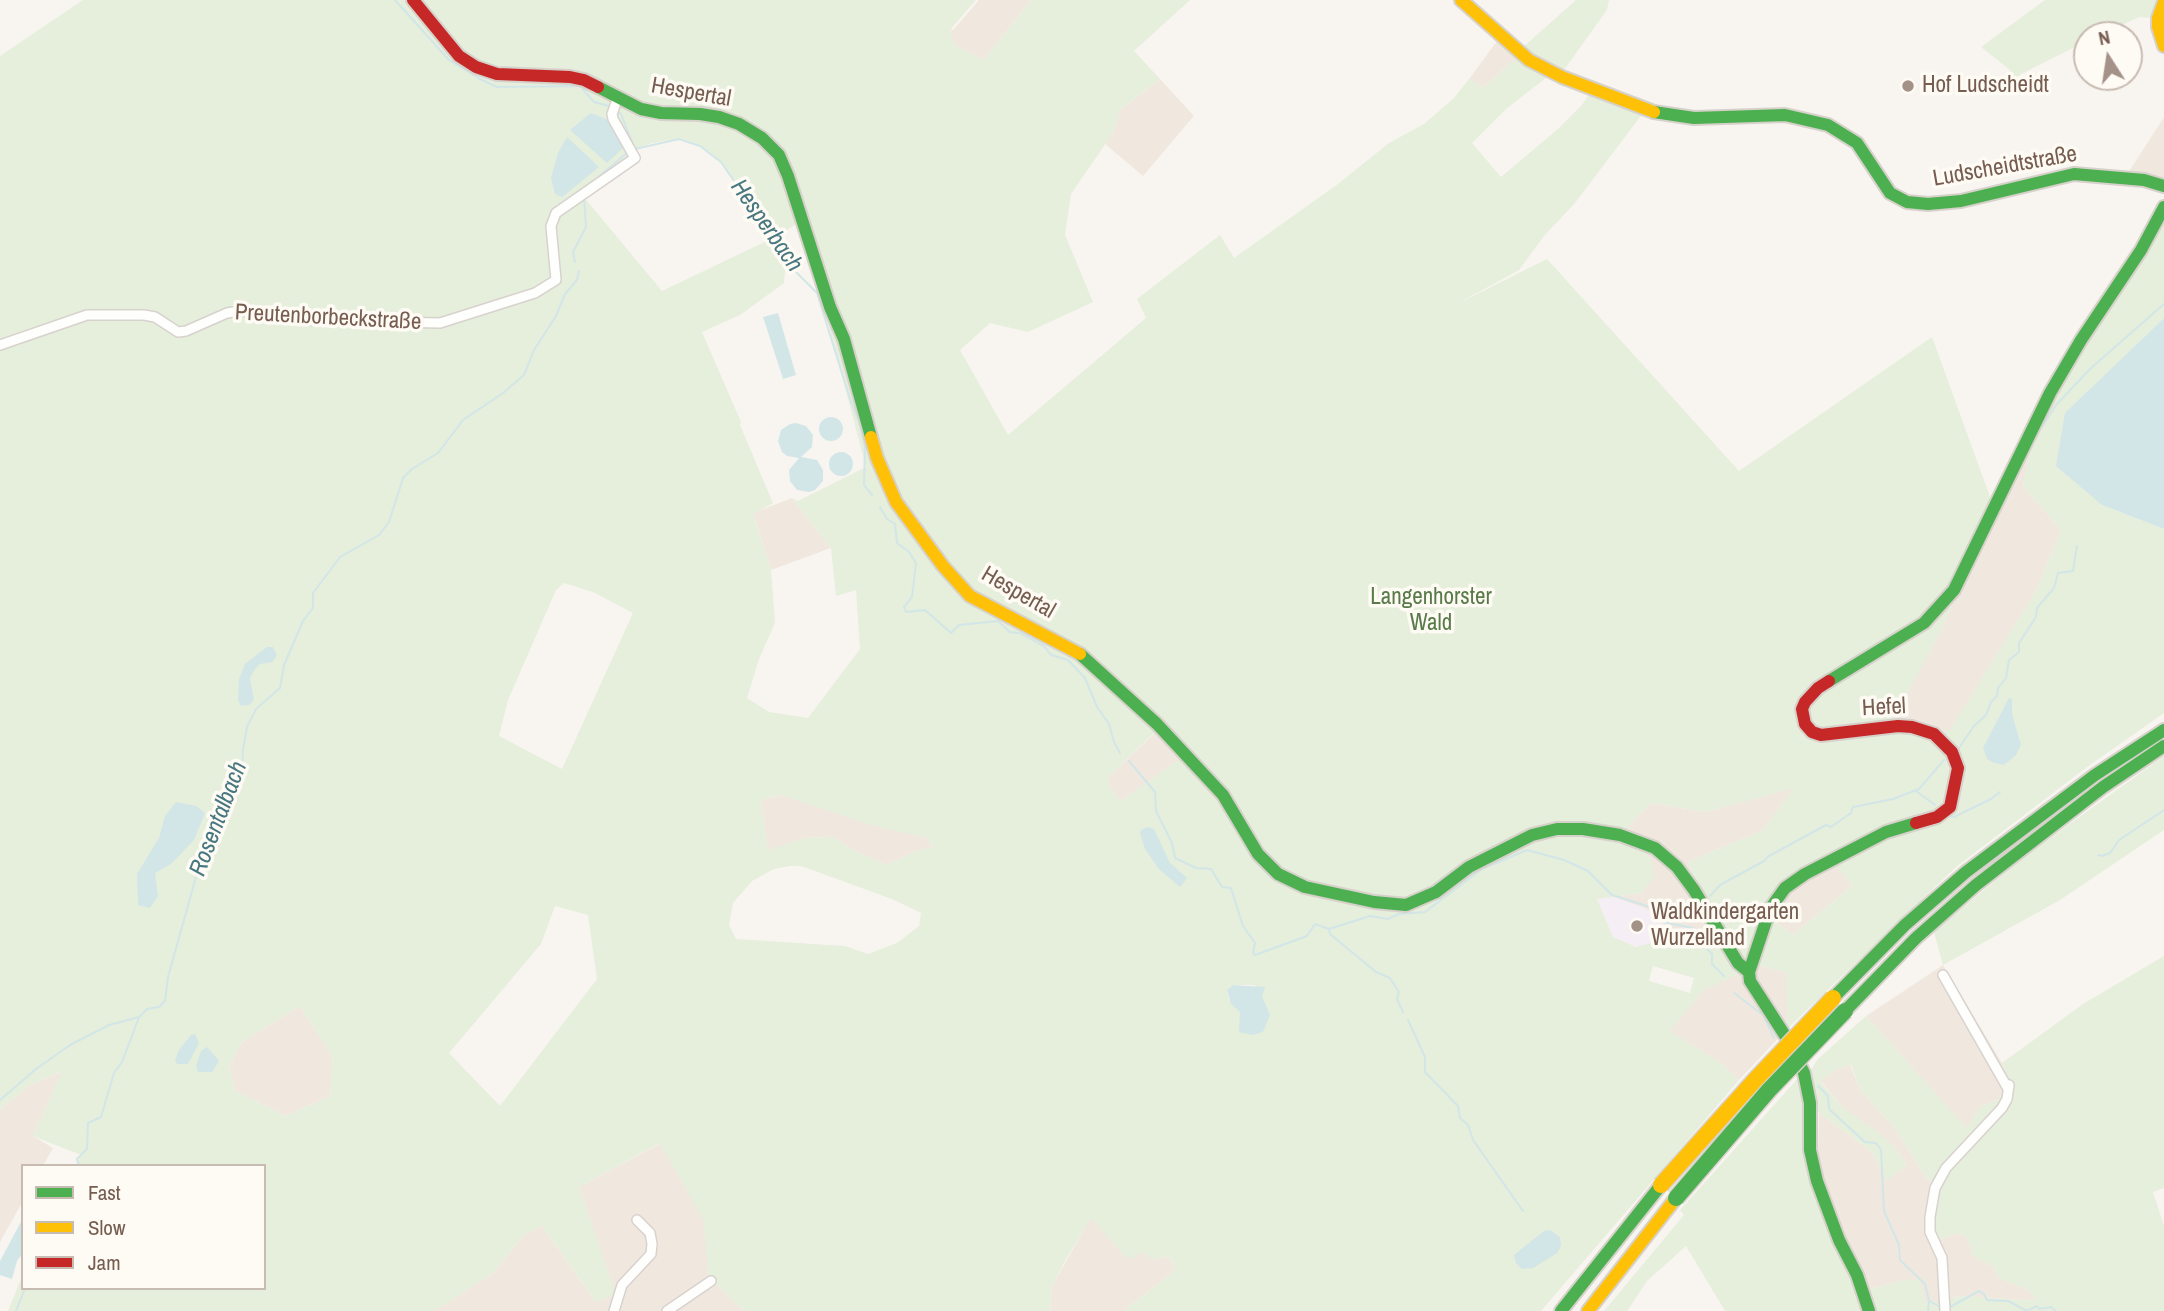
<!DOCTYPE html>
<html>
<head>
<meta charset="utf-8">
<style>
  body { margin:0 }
  #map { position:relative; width:2164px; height:1311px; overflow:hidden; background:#f8f5f0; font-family:"Archivo Narrow",sans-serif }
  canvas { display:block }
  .legend { position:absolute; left:21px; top:1164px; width:245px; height:126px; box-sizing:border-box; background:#fefaf4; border:2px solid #c8bbb2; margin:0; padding:9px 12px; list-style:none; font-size:21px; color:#765d50 }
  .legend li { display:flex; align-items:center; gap:14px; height:35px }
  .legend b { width:35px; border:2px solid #c8bbb2 }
  .north { position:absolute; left:2073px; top:21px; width:70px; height:70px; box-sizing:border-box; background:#fefaf4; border:2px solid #c8bbb2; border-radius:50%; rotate:348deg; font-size:19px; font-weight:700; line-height:28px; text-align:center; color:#765d50 }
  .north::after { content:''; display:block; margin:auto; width:24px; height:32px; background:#a49288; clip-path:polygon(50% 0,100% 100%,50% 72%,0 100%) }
</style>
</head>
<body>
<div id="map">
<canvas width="2164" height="1311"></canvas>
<ul class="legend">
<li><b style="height:9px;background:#4caf50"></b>Fast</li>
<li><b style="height:9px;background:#ffc107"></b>Slow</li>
<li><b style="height:9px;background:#c62828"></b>Jam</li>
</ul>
<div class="north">N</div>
</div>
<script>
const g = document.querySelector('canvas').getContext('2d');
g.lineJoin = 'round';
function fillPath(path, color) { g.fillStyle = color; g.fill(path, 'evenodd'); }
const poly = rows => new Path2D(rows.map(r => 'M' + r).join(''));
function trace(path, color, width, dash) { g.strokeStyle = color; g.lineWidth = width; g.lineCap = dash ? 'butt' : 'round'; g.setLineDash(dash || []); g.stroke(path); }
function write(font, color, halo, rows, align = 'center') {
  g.font = font + ' "Archivo Narrow",sans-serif'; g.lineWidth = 7; g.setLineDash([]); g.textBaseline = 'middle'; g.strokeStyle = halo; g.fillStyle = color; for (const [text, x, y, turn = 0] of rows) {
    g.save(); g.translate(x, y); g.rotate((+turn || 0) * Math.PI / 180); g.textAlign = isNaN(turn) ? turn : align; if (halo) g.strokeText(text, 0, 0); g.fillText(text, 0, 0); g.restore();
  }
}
fillPath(poly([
  [979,0,1031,0,984,60,954,45,950,29,953,30],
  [1500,37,1520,55,1483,88,1469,79],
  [1160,79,1194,116,1143,176,1105,144,1113,133,1120,110],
  [2164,117,2164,181,2126,176],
  [2035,429,2023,486,2061,530,2036,591,1950,731,1884,734,1941,631,1993,505],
  [792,498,831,548,771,570,753,513],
  [1156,732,1181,759,1120,801,1108,785,1109,776],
  [1795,787,1763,830,1688,862,1708,928,1677,937,1597,899,1642,893,1651,861,1628,826,1651,803,1706,812],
  [781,795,927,838,933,847,916,851,887,865,855,851,833,837,805,838,768,851,761,800],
  [1835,862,1852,886,1793,935,1774,921,1791,888],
  [1757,965,1787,972,1788,1028,1739,1080,1722,1064,1669,1031,1704,989],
  [1943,965,2002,1063,2011,1090,2000,1099,1980,1107,1967,1129,1866,1016],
  [300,1006,333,1057,330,1096,286,1116,235,1091,229,1065,242,1042],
  [1850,1065,1861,1091,1895,1128,1927,1179,1939,1185,1937,1241,1957,1233,1967,1237,1973,1256,1994,1267,1999,1278,2030,1291,2037,1301,1962,1296,1926,1303,1904,1280,1863,1291,1832,1210,1818,1160,1819,1113,1873,1153,1886,1180,1907,1165,1895,1148,1842,1107,1820,1080,1837,1069],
  [63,1071,33,1136,53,1148,43,1166,23,1166,23,1201,0,1242,0,1109,30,1085],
  [661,1143,705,1221,708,1276,744,1311,434,1311,492,1274,524,1235,542,1226,595,1301,615,1294,579,1187],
  [1091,1217,1124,1255,1144,1250,1154,1259,1169,1256,1175,1270,1124,1311,1050,1311,1052,1286]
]), '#f0e8df');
fillPath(poly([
  [1614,897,1647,909,1677,937,1636,947,1613,937,1597,899]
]), '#f5eef5');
fillPath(poly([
  [83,0,976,0,950,30,954,45,984,60,1031,0,1190,0,1134,51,1160,79,1120,110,1113,133,1071,194,1065,235,1093,302,1028,332,990,323,960,350,1008,435,1146,318,1137,299,1220,235,1234,258,1338,184,1389,143,1424,124,1453,99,1469,79,1483,88,1520,55,1551,74,1506,109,1472,143,1501,177,1558,129,1582,105,1592,90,1643,113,1575,203,1544,236,1519,270,1455,305,1547,259,1739,471,1932,337,1993,505,1941,631,1885,734,1950,730,2036,591,2061,530,2023,486,2035,429,2064,376,2133,267,2154,239,2164,221,2164,318,2066,413,2102,505,2164,529,2164,713,2087,767,1956,867,1788,1028,1786,972,1757,965,1704,990,1670,1031,1722,1064,1739,1080,1541,1311,1124,1311,1175,1270,1169,1256,1154,1259,1149,1257,1144,1251,1133,1259,1124,1255,1091,1218,1066,1259,1052,1286,1050,1311,744,1311,708,1276,704,1221,660,1143,579,1187,616,1294,596,1302,542,1226,524,1235,492,1274,434,1311,8,1311,23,1274,23,1288,264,1288,264,1166,76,1166,81,1155,33,1136,62,1071,30,1085,0,1109,0,56],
  [722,120,765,137,791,183,866,467,798,501,792,498,831,548,836,596,856,590,860,649,808,718,769,712,747,698,759,659,775,623,771,570,753,514,773,503,740,425,741,422,702,332,740,315,784,283,786,257,772,240,799,222,777,161,764,138],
  [680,138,700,145,722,162,771,239,662,291,583,196,554,219,556,212,634,158,630,150,653,143],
  [564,583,593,592,633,613,562,769,499,736,508,700,556,590],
  [1155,732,1170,745,1180,759,1120,801,1108,785,1109,776],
  [1794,788,1763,830,1688,862,1707,928,1636,947,1613,937,1597,899,1642,893,1654,876,1651,861,1628,826,1651,803,1706,812],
  [781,795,871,825,927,838,933,847,916,851,887,865,855,851,833,837,805,838,768,850,761,800],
  [1835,863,1852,886,1793,935,1774,921,1791,888],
  [789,866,801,866,892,899,921,913,919,926,897,943,868,954,845,946,736,939,729,925,733,903,752,881,774,869],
  [555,906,588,915,597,979,500,1106,449,1053,541,944],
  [1653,966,1694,978,1690,993,1649,981],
  [1233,985,1255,985,1270,1015,1240,1032,1240,1012,1229,1000,1227,990],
  [300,1006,333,1057,330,1096,286,1116,235,1091,229,1065,242,1042],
  [1576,0,1609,0,1607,10,1561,74,1520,50],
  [2045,0,2161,0,2153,18,2139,17,2100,35,2087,35,2087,41,2021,74,1998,92,2010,70,1981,47],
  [2164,756,2164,830,2060,900,1943,965,1934,932,2021,859],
  [2164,956,2164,1188,2153,1192,2164,1226,2164,1311,1725,1311,1686,1246,1647,1281,1627,1311,1604,1311,1684,1215,1680,1210,1801,1075,1810,1150,1863,1291,1904,1280,1919,1279,1926,1303,1962,1296,2036,1301,2030,1291,1999,1278,1994,1267,1973,1256,1967,1237,1957,1233,1937,1241,1931,1222,1938,1185,1927,1179,1895,1128,1861,1091,1851,1065,1837,1069,1820,1081,1842,1107,1878,1132,1895,1148,1907,1165,1886,1181,1873,1153,1819,1113,1808,1075,1817,1060,1866,1016,1967,1128,1980,1107,2000,1099,2011,1090,2002,1063,2083,1004]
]), '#e6eedc');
fillPath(poly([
  [591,113,606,119,624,147,607,163,570,130],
  [567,137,599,167,562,197,555,194,551,178,558,153],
  [778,313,796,375,783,379,763,317],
  [2164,318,2164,529,2102,505,2056,466,2065,413],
  '819 429a12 12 0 1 1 24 0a12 12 0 1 1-24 0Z',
  [796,423,806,426,813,435,812,447,801,457,817,460,823,470,823,481,815,490,809,492,797,490,790,481,789,470,799,458,787,456,782,452,778,441,781,430,790,424],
  '829 464a12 12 0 1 1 24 0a12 12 0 1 1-24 0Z',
  [267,647,273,647,277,655,272,662,260,664,255,669,250,678,254,700,249,705,241,706,238,700,239,679,245,664],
  [2009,698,2012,699,2012,714,2021,745,2016,755,2004,765,1994,763,1987,759,1983,748],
  [176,802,196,806,205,813,194,840,171,864,155,873,158,896,150,908,138,905,137,874,159,838,165,816],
  [1148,827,1154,829,1170,863,1187,878,1180,887,1159,869,1145,849,1140,833,1141,830],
  [1233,985,1265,987,1262,996,1270,1015,1263,1032,1253,1035,1239,1032,1240,1012,1231,1004,1227,990],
  [195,1034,199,1043,188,1064,177,1064,175,1060,179,1050,191,1035],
  [207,1047,219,1061,212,1072,198,1072,196,1066,201,1051],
  [23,1218,23,1253,17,1261,12,1279,0,1275,0,1261],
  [1550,1230,1560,1237,1561,1246,1557,1253,1533,1268,1522,1269,1516,1263,1514,1255,1544,1231]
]), '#d2e6e8');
trace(poly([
  [395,0,449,60,478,78,497,87,580,86,594,102,609,106],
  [617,112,621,114,634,147],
  [635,149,679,139,700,146,721,162,767,229,783,244,789,265,817,293,850,399,859,422,865,447,864,485,872,495],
  [590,184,628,152],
  [575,262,573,252,586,227,584,197],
  [2042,427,2056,405,2090,369,2164,304],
  [880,507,887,519,895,524,897,543,909,552,916,563,912,597,904,607,906,612,925,610,951,633,959,625,998,621,1010,632,1020,633,1044,646,1051,655,1068,660,1085,678,1097,707,1109,724,1114,742,1120,753],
  [1959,748,1974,726,1986,715,1991,702,1997,696,1998,688,2006,678,2009,660,2019,652,2019,643,2036,617,2037,608,2054,588,2058,573,2073,571,2077,546],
  [1129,761,1155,792,1156,811,1172,843,1175,858,1196,868,1211,869,1222,887,1231,888,1243,926,1255,943,1253,953,1255,955,1307,936,1315,924,1329,929,1370,916,1388,919,1399,914,1425,912,1482,869,1527,850,1564,860,1588,871,1612,895,1647,906,1667,923,1693,928,1699,940,1712,954,1712,964,1724,976],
  [1916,791,1935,805],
  [1949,816,1954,817,1991,799,2000,792],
  [2098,855,2102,856,2110,853,2119,840,2164,810],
  [1710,896,1720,885,1764,861,1769,856,1826,825,1831,827,1851,813,1853,807,1893,799,1919,789,1944,760],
  [1329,929,1330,934,1376,972,1390,978,1399,992,1397,999,1403,1012],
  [1734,993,1763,1015,1774,1038],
  [1408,1020,1425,1057,1425,1072,1458,1106,1460,1118,1468,1125,1473,1140,1523,1211],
  [1818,1086,1828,1096,1829,1109,1865,1142,1876,1143,1881,1150,1884,1211,1899,1245,1900,1260,1925,1284,1929,1301,1928,1311],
  [0,1100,36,1069,70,1045,109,1025,139,1017],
  [79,1166,77,1159,87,1149,88,1123,101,1117,114,1073,122,1062,139,1017,147,1009,159,1007,165,1001,168,977,203,852,242,773,243,750,247,727,256,709,280,688,284,665,303,621,313,608,313,593,340,557,379,535,389,522,403,478,412,469,438,453,463,420,503,393,524,375,534,350,556,316,565,294,577,280,579,271],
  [1930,1301,1940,1307],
  [1950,1307,1979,1291,1984,1294,1987,1300,2008,1301,2027,1311,2037,1306,2039,1309,2051,1307,2056,1311],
  [16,1311,25,1288]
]), '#d2e6e8', 2);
const street = poly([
  [0,345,87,315,144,315,155,317,178,332,186,331,227,313,239,311,268,313,298,320,440,323,535,293,556,280,551,226,556,213,635,158,613,119,612,114,618,97],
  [1943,975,2007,1087],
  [614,1311,622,1285,651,1254,652,1244,650,1233,637,1220],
  [667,1311,711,1281],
  [1945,1311,1942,1258,1930,1232,1930,1217,1935,1188,1946,1168,2002,1108,2007,1099,2009,1085]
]);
const fast = poly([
  [598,87,641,109,661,113,700,114,719,117,739,124,762,138,779,155,788,176,830,307,844,339,871,437],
  [1654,112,1694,118,1785,115,1828,125,1857,143,1890,193,1907,202,1928,204,1961,201,2074,174,2144,180,2164,186],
  [1080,654,1157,724,1223,795,1258,854,1278,874,1305,887,1374,902,1406,905,1436,892,1469,867,1532,835,1557,829,1583,829,1620,835,1655,848,1677,867,1694,890,1738,963,1749,972],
  [1829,681,1924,623,1954,590,2050,393,2081,340,2141,250,2164,207],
  [1833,998,1905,925,1966,872,2095,775,2164,730],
  [1845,1011,1916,938,1976,885,2103,787,2164,746],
  [1561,1311,1661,1185],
  [1869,1311,1857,1275,1839,1240,1817,1181,1810,1150,1810,1103,1804,1073,1786,1037,1750,981,1749,972,1770,909,1785,888,1805,874,1886,832,1916,823]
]);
const slow = poly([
  [1461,0,1529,60,1562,77,1654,112],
  [2164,2,2158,18,2158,27,2164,46],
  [871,437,877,458,896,502,943,566,970,596,1080,654],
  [1588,1311,1676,1198]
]);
const jam = poly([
  [413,0,459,56,476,67,497,74,570,77,584,80,598,87],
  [1829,681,1818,688,1805,702,1802,709,1805,724,1812,732,1821,735,1898,726,1912,727,1934,734,1952,752,1958,768,1950,807,1937,817,1916,823]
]);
trace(street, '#d8d2ce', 12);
trace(fast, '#d6d1ca', 16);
trace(slow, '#d6d1ca', 16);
trace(jam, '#d6d1ca', 16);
trace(street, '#fefefd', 9);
trace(fast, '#4caf50', 12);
trace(slow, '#ffc107', 12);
trace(jam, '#c62828', 12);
const fastBridge = poly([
  [1676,1198,1769,1090,1845,1011]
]);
const slowBridge = poly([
  [1661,1185,1755,1080,1833,998]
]);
trace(fastBridge, '#d9d1cc', 19, []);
trace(slowBridge, '#d9d1cc', 19, []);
trace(fastBridge, '#4caf50', 16);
trace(slowBridge, '#ffc107', 16);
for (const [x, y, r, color] of [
  [1908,86,7,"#a49288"],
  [1637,926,7,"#a49288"]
]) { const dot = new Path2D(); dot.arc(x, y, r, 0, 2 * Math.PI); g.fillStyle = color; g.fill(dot); trace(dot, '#fefaf4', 2.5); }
write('23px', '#765d50', '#fefaf4', [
  ["Hof Ludscheidt",1922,86],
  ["Waldkindergarten",1651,913],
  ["Wurzelland",1651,939]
], 'left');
write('23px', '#765d50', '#fefaf4', [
  ["Hespertal",691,93,10],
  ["Ludscheidtstraße",2005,167,-10],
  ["Preutenborbeckstraße",328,318,3],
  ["Hespertal",1018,593,30],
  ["Hefel",1884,708,-3]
]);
write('23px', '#587b49', '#fefaf4', [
  ["Langenhorster",1431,598],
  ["Wald",1431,624]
]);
write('italic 24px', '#477780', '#fefaf4', [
  ["Hesperbach",766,226,55],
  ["Rosentalbach",219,819,-69]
]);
</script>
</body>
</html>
